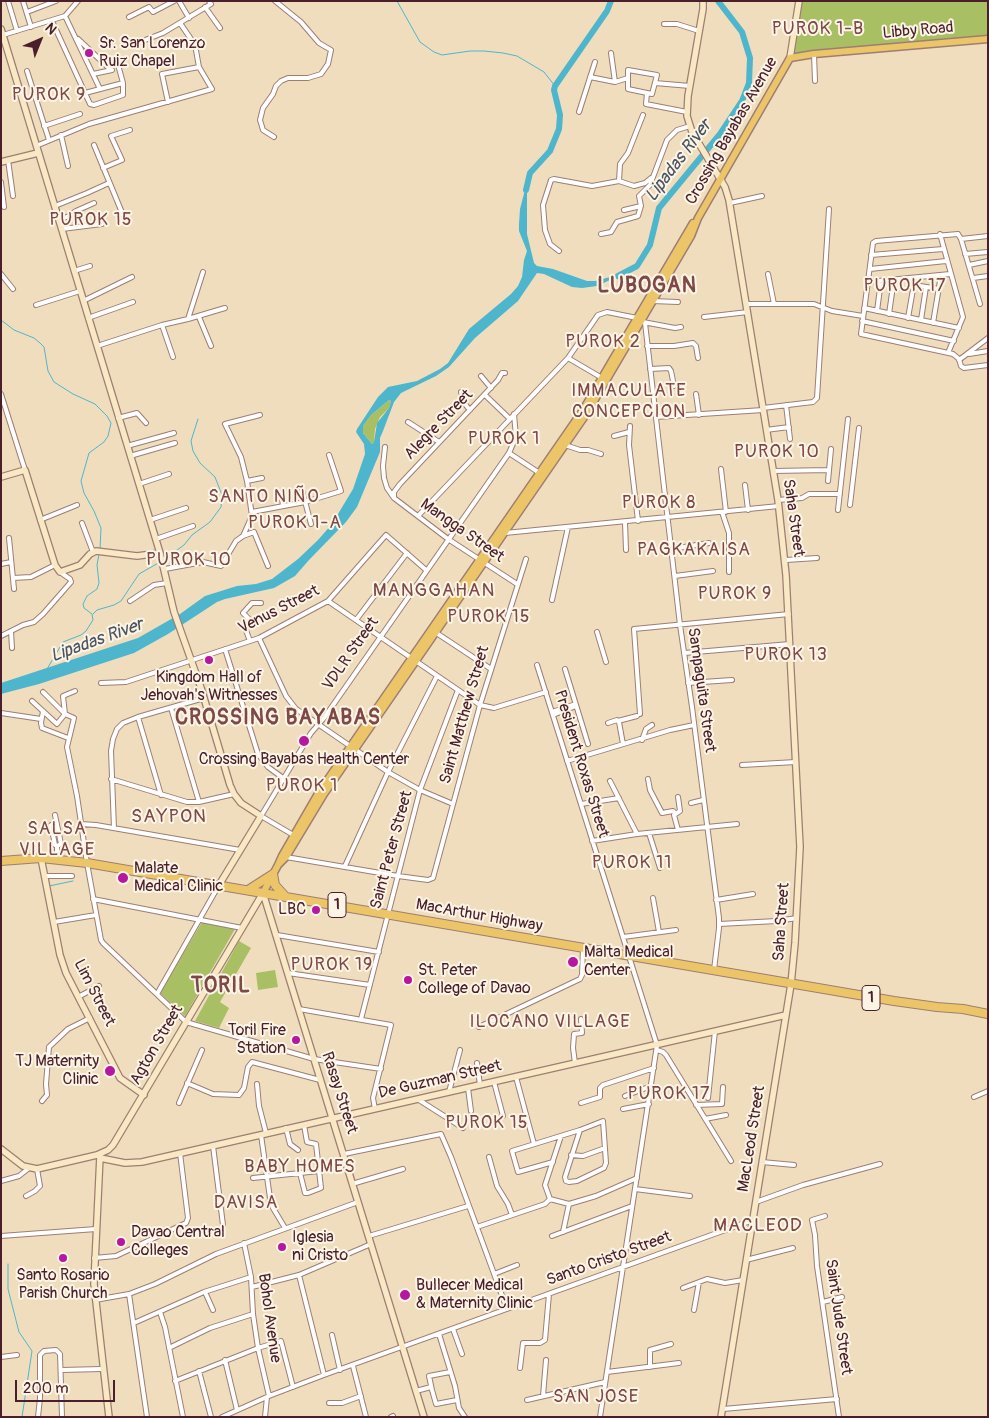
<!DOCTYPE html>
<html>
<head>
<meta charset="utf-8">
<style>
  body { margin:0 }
  #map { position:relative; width:989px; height:1418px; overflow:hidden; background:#f0ddbd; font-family:Pangolin,sans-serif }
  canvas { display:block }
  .frame { position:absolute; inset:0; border:2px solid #4a1f2b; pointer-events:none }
  .north { position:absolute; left:15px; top:15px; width:50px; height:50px; -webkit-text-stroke:4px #fcf5e5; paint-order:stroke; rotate:44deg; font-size:14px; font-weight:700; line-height:20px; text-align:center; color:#4a1f2b }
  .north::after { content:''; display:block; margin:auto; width:18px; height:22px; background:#4a1f2b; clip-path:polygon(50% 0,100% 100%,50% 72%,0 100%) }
  .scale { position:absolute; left:15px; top:1380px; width:100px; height:22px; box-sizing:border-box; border:2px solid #4a1f2b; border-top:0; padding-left:6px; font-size:15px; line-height:18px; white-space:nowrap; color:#4a1f2b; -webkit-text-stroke:4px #fcf5e5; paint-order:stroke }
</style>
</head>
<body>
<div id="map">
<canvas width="989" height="1418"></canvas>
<div class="frame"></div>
<div class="north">N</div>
<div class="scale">200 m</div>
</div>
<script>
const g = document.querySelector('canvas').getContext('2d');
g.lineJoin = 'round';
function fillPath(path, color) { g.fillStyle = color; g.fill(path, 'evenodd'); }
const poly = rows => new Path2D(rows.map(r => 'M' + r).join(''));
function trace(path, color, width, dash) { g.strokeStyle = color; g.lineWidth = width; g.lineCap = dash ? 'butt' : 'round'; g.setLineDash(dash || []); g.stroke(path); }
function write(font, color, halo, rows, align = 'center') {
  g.font = font + ' Pangolin,sans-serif'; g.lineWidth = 4; g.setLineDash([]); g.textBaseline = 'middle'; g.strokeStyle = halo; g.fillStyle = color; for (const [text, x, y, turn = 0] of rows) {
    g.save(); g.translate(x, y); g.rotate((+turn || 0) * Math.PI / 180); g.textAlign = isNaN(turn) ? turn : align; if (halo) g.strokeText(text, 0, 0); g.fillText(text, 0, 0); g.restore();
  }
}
fillPath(poly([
  [801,1,988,1,988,35,792,55,799,20],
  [389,400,391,401,389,408,380,417,375,429,374,442,372,444,363,433,363,426,371,415],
  [202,922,235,929,185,1016,160,993],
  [239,941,251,948,220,1002,229,1008,219,1028,195,1021],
  [275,970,278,987,258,990,256,973]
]), '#a9bf64');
fillPath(poly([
  [527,182,527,234,534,263,537,266,553,269,587,281,595,281,625,273,597,286,582,288,572,287,544,274,537,273,518,301,475,338,449,367,436,376,401,393,394,402,383,431,380,438,380,452,357,507,346,522,309,560,295,576,274,588,225,599,217,602,168,634,134,653,39,684,1,694,1,683,138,638,180,614,205,596,237,586,256,584,272,579,298,559,318,540,332,524,353,489,365,454,364,444,356,432,357,429,378,397,388,387,417,381,440,369,448,363,469,329,511,294,518,286,522,277,524,260,527,251,519,231,519,224,520,209],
  [389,400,391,401,389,408,377,423,374,442,372,444,363,433,363,426,371,415]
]), '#4eb6cc');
trace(poly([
  [397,1,420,42,434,52,442,55,470,51,484,51,503,53,517,56,544,72,555,86],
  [1,320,14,330,34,338,40,343,44,347,48,371,54,382,73,394,95,404,107,416,111,423,108,436,104,442,89,453,81,481,84,493,94,511,101,528,100,550],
  [166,558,184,545,192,535,210,522,221,507,222,495,215,477,200,463,193,451,191,441,198,419],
  [93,614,97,610,114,605,121,601,139,574,160,562],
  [47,669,63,642,81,635,86,631,93,620,92,614,84,608,83,604,87,596,97,589,99,583,97,565,99,554],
  [49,886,73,881],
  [8,1264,8,1289,19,1332,32,1351,22,1417]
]), '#4eb6cc', 1);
trace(poly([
  [526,190,530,173,550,151,559,129,560,115,554,90,555,86,607,11,611,1],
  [618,276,637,266,650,245,659,208,720,134,742,101,749,83,750,58,742,32,718,1]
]), '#4eb6cc', 6);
const street = poly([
  [8,1,17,31],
  [23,1,31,27],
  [179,1,189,18],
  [205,7,220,28],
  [27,12,56,1],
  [65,16,100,89],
  [129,17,149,7,153,12,174,1],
  [52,21,90,104,94,105,123,95,123,83,117,61],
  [664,24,677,24,699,31],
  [3,35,65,16,78,1],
  [78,39,111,70],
  [140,42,163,33,211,4,209,1],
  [611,53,615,82],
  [814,54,815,81],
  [628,70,657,75,652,94,628,89,628,70],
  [27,71,49,140],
  [93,74,112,70],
  [590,77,615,82,628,78],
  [655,83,690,86],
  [85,93,123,83],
  [647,93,646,104,687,112],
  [168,102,162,74,199,67],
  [579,112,595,62],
  [44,126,80,114],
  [61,135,68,166],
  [274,137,263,130,260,120,263,108,273,94,276,86,281,81,288,78,308,78,321,74,328,64,331,50,319,43,301,22,275,1],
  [94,145,123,215],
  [36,146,89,124,212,89,199,67,195,45,180,23],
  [8,160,13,196],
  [103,168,122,160,111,136,130,130],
  [619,181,620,164,628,153,643,115],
  [1,182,4,207],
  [730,203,762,196],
  [55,206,87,193,109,183],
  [624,210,641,206,639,196,650,185,667,140,677,130,690,126],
  [59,220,69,216,76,211,94,203],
  [62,229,102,224],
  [601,234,611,232,617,222,638,216,641,206],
  [940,234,963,317,948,353],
  [961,239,988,236],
  [559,251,550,244,545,230,543,205,551,180,554,179,592,186,619,181,634,186,645,183,651,178],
  [965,254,988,252],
  [871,255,943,249],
  [969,265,988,261],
  [870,269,946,261],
  [74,271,90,266],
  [1,274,13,289],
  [768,274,774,304],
  [973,278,988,276],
  [868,282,950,274],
  [914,285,939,289],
  [83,301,132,277],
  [652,301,678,302],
  [746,304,814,304,832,311,863,316],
  [980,304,961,239,958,234,876,241,873,243,861,334,953,354,959,359,961,366,964,368,988,365],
  [36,305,80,291],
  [864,308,959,328],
  [877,311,881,281],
  [889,314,894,279],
  [199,317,211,346],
  [704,317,748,312],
  [88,318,133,302],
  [908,318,915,278],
  [188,319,225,308],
  [921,320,926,287],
  [862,321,954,341],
  [643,322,675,328,681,327],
  [645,323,680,625,692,707,719,918,719,928,714,970],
  [933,323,941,275],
  [162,325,173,357],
  [97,346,162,325,188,319,203,272],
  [647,346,674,346,693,343,696,346,698,358],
  [969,354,988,351],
  [568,358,602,378],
  [959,360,988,338],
  [650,369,669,368,671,371,674,386],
  [481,376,491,388],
  [461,392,464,403,470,410],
  [1,394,25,470],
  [696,394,699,415],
  [485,395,510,419],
  [786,405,790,439],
  [763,408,813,402,817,398,829,209],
  [656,417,763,410],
  [118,418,137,413,146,423],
  [408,422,439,442],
  [630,426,629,445,638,521],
  [766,430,789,427],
  [614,436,629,432],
  [565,445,580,450,588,450,601,454],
  [127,446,174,433],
  [385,447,383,466,384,478,387,488,394,498,448,539,517,584],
  [509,453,541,474],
  [130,456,175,443],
  [721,469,726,512],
  [773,471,829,470],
  [247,481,262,478],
  [828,481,831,449],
  [139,484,169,474],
  [745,485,748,510],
  [302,490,311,524],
  [282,498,283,506],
  [394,498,394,492,400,484,498,380,502,373,505,373],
  [778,500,802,498,809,494,840,494],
  [850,505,859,428],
  [838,510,848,419],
  [252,512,305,502,341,491,329,455],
  [722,512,729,533,729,572],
  [418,516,568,358,598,315,607,312,637,318],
  [40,520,77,505],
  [150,520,186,508],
  [625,522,626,550],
  [82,523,93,552],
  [505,533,779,506],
  [243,536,252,516,247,481,241,457,225,424,260,415],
  [9,538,14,589],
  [156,539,193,526],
  [672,549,709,543],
  [786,560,817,558],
  [1,564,11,562],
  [165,569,203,562,221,566,236,541,243,536,254,532,268,566],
  [675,576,713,571],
  [13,578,31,577,55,565],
  [552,600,568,527],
  [130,601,154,585,167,583],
  [328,601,480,705,494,708,546,692],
  [356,620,407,553],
  [11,631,12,648],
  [435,632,491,669],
  [597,632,606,662],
  [1,636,23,625,34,622,43,614,71,582,70,579,60,572],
  [259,638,286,696,296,709,388,772,420,790,453,804],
  [250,641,244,625,249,619,243,613,252,603,261,603],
  [225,649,258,754,268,767,283,778],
  [684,653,790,644],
  [537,665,657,1045,600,1417],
  [565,669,588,744],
  [101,683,126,682,259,638,328,601,386,535,426,570],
  [688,683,732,680],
  [43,692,65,714,74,718,67,747,77,796,87,863,101,940,103,943,186,1022,314,1059,381,1069],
  [32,701,57,724,65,714,63,696,75,691],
  [171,708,199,802],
  [43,711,41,723,42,728,68,738],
  [552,712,573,705,576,706,553,715],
  [1,713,41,719],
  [640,714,634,629,789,614],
  [138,717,161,795],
  [618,721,637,716],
  [608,723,617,720,619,722,623,744],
  [642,740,646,729,652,725],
  [567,761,670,730,694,725],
  [742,765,796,762],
  [111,779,187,802,199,802,234,794],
  [648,779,650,790,662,813,673,811,675,813],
  [610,781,637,834],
  [691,803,703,800],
  [581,804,619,798],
  [55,815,61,844,57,846,57,859],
  [56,823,51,825,55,845,57,846],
  [81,824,96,825,240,850],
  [114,828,111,751,113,739,117,729,123,723,138,717,204,698],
  [678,830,674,815,680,811,678,797],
  [649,833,660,868],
  [295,836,261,816,311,733,324,718,509,453,516,437,514,414],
  [592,841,637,834,737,824],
  [286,857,398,876,428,880,433,878,480,705,526,559],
  [345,866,388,772,437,676],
  [44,876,72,876],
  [653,898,659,932],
  [93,899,242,928],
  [716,900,753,894],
  [54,922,96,915],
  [719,924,777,921,797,918],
  [277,935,379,952],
  [623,937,676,930],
  [288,973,370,985],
  [157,994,219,885],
  [78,997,99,986],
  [299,1009,391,1025,373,1098,375,1109],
  [361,1019,420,790,458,690],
  [479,1027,580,979,582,975,583,948],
  [657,1050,663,1052,666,1055,731,1161],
  [477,1063,480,1085],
  [575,1063,573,1048,574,1034,582,1033,581,1019],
  [516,1077,534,1144],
  [494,1082,503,1116],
  [187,1083,213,1094,239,1095,244,1088,248,1067,252,1062,320,1080],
  [257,1084,259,1106,266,1133],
  [468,1088,471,1111],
  [449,1092,460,1050],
  [625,1096,651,1086],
  [974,1097,988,1091],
  [708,1098,715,1031],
  [419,1100,463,1128],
  [42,1101,47,1095,46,1084,49,1047,68,1029,90,1018],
  [179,1103,202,1050],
  [581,1103,600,1097,600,1088,603,1085,654,1068],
  [696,1105,722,1104,723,1087],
  [623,1109,649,1104],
  [705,1119,726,1115],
  [286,1128,290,1144,298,1150],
  [261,1135,270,1198,273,1208,285,1228],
  [213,1146,223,1225],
  [344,1154,441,1134,451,1157,507,1309],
  [571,1155,583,1156,605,1148],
  [489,1157,497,1186,508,1204,512,1215],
  [553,1162,518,1172,512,1151,580,1130,603,1121,606,1163,604,1168,577,1181,569,1182,566,1181,565,1177,580,1130],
  [762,1162,794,1165],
  [300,1173,305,1193,308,1193,321,1188,316,1144,307,1142,304,1125],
  [253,1178,319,1171],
  [1,1181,19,1176,29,1168],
  [352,1184,403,1169],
  [635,1189,690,1196],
  [26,1196,35,1191,40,1186,37,1169],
  [550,1199,569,1204,596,1196,637,1178],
  [550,1199,545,1185,561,1136],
  [756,1202,803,1185,880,1164],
  [825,1216,812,1220,815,1235,817,1266,839,1417],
  [477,1227,545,1204,550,1199],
  [563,1232,569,1204],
  [1,1236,96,1229],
  [369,1236,468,1206],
  [552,1236,632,1206],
  [244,1243,251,1277,253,1314,258,1348,269,1396],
  [94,1258,116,1256,186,1223,188,1218,180,1153],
  [746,1260,793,1248],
  [494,1274,517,1265],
  [299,1275,324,1375],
  [252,1287,299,1275,371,1244],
  [683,1288,707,1279,725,1283,743,1280],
  [205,1292,213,1310],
  [129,1294,147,1417],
  [95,1300,129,1294,155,1284,216,1254,358,1202],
  [823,1302,842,1297],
  [694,1310,699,1282],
  [160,1312,165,1327,183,1417],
  [134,1323,204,1292,251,1277],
  [453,1329,462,1354],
  [439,1334,455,1386,459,1408,465,1417],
  [332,1335,340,1370],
  [169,1348,210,1328,253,1314],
  [1,1357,17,1355],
  [225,1360,237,1410],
  [353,1366,366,1417],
  [650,1367,650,1350,671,1344],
  [520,1368,523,1343,540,1343,545,1340,549,1294],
  [61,1370,102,1369],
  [199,1371,211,1417],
  [450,1372,429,1376,432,1390,436,1404,457,1400],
  [607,1372,679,1363],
  [175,1381,258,1348,281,1341,293,1387],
  [416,1391,431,1387],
  [543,1396,546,1360],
  [527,1400,605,1382],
  [329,1403,342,1403,361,1396],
  [723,1409,837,1399],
  [38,1417,40,1398,40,1355,44,1351,56,1350,60,1354,62,1417],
  [222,1417,269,1396,324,1375,753,1220],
  [265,1417,267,1397],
  [391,1417,393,1416]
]);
const secondary = poly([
  [703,1,703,9,688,96,687,116,692,132,725,187,729,200,778,500,786,575,800,847,795,943,791,984,721,1417],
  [1,29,160,553,174,612,201,688,230,785,234,794,241,803,261,816,219,885],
  [790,58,799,1],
  [1,162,38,153],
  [1,477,25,470,55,565,60,572,80,565,90,554,96,551,137,556,160,553],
  [41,858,60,955,66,973,120,1078,144,1095],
  [263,893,424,1417],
  [1,1149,23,1166,37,1169,97,1155,108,1150,113,1145,263,893],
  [100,1156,94,1284,109,1417],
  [100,1158,125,1163,142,1162,786,1015]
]);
const primary = poly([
  [278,865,286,857,324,794,587,413,691,236,698,218,790,58,814,54,988,39],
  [263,893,278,865,282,856,319,792,583,410,693,223]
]);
const highway = poly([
  [1,861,41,858,87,863,894,1001,937,1007,963,1009,988,1014],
  [273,874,275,885,285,896],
  [248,890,273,874]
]);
trace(street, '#9d7e74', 6);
trace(secondary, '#9d7e74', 8);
trace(primary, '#9d7e74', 9);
trace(highway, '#9d7e74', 10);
trace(street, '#fff', 4);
trace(secondary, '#f8e8c3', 5.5);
trace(primary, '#edc569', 6);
trace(highway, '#edc569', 8);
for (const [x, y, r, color] of [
  [89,53,5,"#b5179e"],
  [209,660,5,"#b5179e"],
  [304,741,6,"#b5179e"],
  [123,878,6,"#b5179e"],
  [316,910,5,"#b5179e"],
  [573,962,6,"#b5179e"],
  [408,980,5,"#b5179e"],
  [296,1040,5,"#b5179e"],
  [110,1071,6,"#b5179e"],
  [121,1242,5,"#b5179e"],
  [282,1247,5,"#b5179e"],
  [63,1258,5,"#b5179e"],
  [405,1295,6,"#b5179e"]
]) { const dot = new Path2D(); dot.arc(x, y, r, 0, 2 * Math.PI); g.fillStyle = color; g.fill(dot); trace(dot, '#fcf5e5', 2); }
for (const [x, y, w] of [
  [337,905,18],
  [871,998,18]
]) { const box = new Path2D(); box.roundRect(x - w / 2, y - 12.5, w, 25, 4); g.fillStyle = '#fcf5e5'; g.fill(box); trace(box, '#4a1f2b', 1); }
write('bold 15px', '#4a1f2b', null, [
  ["1",337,905],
  ["1",871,998]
]);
write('16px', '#4a1f2b', '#fcf5e5', [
  ["Libby Road",918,31,-5],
  ["Crossing Bayabas Avenue",732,131,-60],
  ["Alegre Street",439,425,-46],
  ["Saha Street",793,518,82],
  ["Mangga Street",462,531,35],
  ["Venus Street",279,610,-27],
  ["VDLR Street",351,654,-55],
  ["Sampaguita Street",701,690,82],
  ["Saint Matthew Street",465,715,-74],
  ["President Roxas Street",581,764,73],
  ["Saint Peter Street",392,850,-75],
  ["MacArthur Highway",479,916,10],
  ["Saha Street",782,922,-86],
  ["Lim Street",94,993,63],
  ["Agton Street",157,1045,-60],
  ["De Guzman Street",440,1080,-13],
  ["Rasay Street",339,1093,72],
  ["MacLeod Street",752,1139,-81],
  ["Santo Cristo Street",609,1259,-20],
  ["Saint Jude Street",838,1317,82],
  ["Bohol Avenue",269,1318,82]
]);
write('16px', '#4a1f2b', '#fcf5e5', [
  ["Sr. San Lorenzo",99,44],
  ["Ruiz Chapel",99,62],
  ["Kingdom Hall of",209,678,"center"],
  ["Jehovah's Witnesses",209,696,"center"],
  ["Crossing Bayabas Health Center",304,760,"center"],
  ["Malate",134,869],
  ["Medical Clinic",134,887],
  ["LBC",306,910,"right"],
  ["Malta Medical",584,953],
  ["Center",584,971],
  ["St. Peter",418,971],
  ["College of Davao",418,989],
  ["Toril Fire",286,1031,"right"],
  ["Station",286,1049,"right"],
  ["TJ Maternity",99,1062,"right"],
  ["Clinic",99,1080,"right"],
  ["Davao Central",131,1233],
  ["Colleges",131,1251],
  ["Iglesia",292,1238],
  ["ni Cristo",292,1256],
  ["Santo Rosario",63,1276,"center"],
  ["Parish Church",63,1294,"center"],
  ["Bullecer Medical",416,1286],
  ["& Maternity Clinic",416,1304]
], 'left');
g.letterSpacing = '1px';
write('18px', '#7e4847', '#fcf5e5', [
  ["PUROK 1-B",818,29],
  ["PUROK 9",49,95],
  ["PUROK 15",91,220],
  ["PUROK 17",905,286],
  ["PUROK 2",603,342],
  ["IMMACULATE",629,391],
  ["CONCEPCION",629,412],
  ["PUROK 1",504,439],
  ["PUROK 10",777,452],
  ["SANTO NIÑO",264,497],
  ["PUROK 8",659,503],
  ["PUROK 1-A",295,523],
  ["PAGKAKAISA",694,550],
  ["PUROK 10",189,560],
  ["PUROK 9",735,594],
  ["PUROK 15",489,617],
  ["PUROK 13",786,655],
  ["PUROK 1",302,786],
  ["SALSA",57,829],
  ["VILLAGE",57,850],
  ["PUROK 11",632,863],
  ["PUROK 19",332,965],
  ["ILOCANO VILLAGE",550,1022],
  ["PUROK 17",669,1094],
  ["PUROK 15",487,1123],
  ["BABY HOMES",300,1167],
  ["DAVISA",246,1203],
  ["SAN JOSE",596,1397]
]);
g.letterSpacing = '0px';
write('italic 18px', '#4b5463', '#fcf5e5', [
  ["Lipadas River",679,161,-53],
  ["Lipadas River",97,641,-20]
]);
g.letterSpacing = '1px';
write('19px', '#7e4847', '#fcf5e5', [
  ["MANGGAHAN",434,591],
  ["SAYPON",169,817],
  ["MACLEOD",758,1226]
]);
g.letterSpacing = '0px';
g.letterSpacing = '1px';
write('bold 21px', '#7e4847', '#fcf5e5', [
  ["LUBOGAN",647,287],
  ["CROSSING BAYABAS",278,719],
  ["TORIL",221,987]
]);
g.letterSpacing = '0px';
</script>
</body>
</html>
